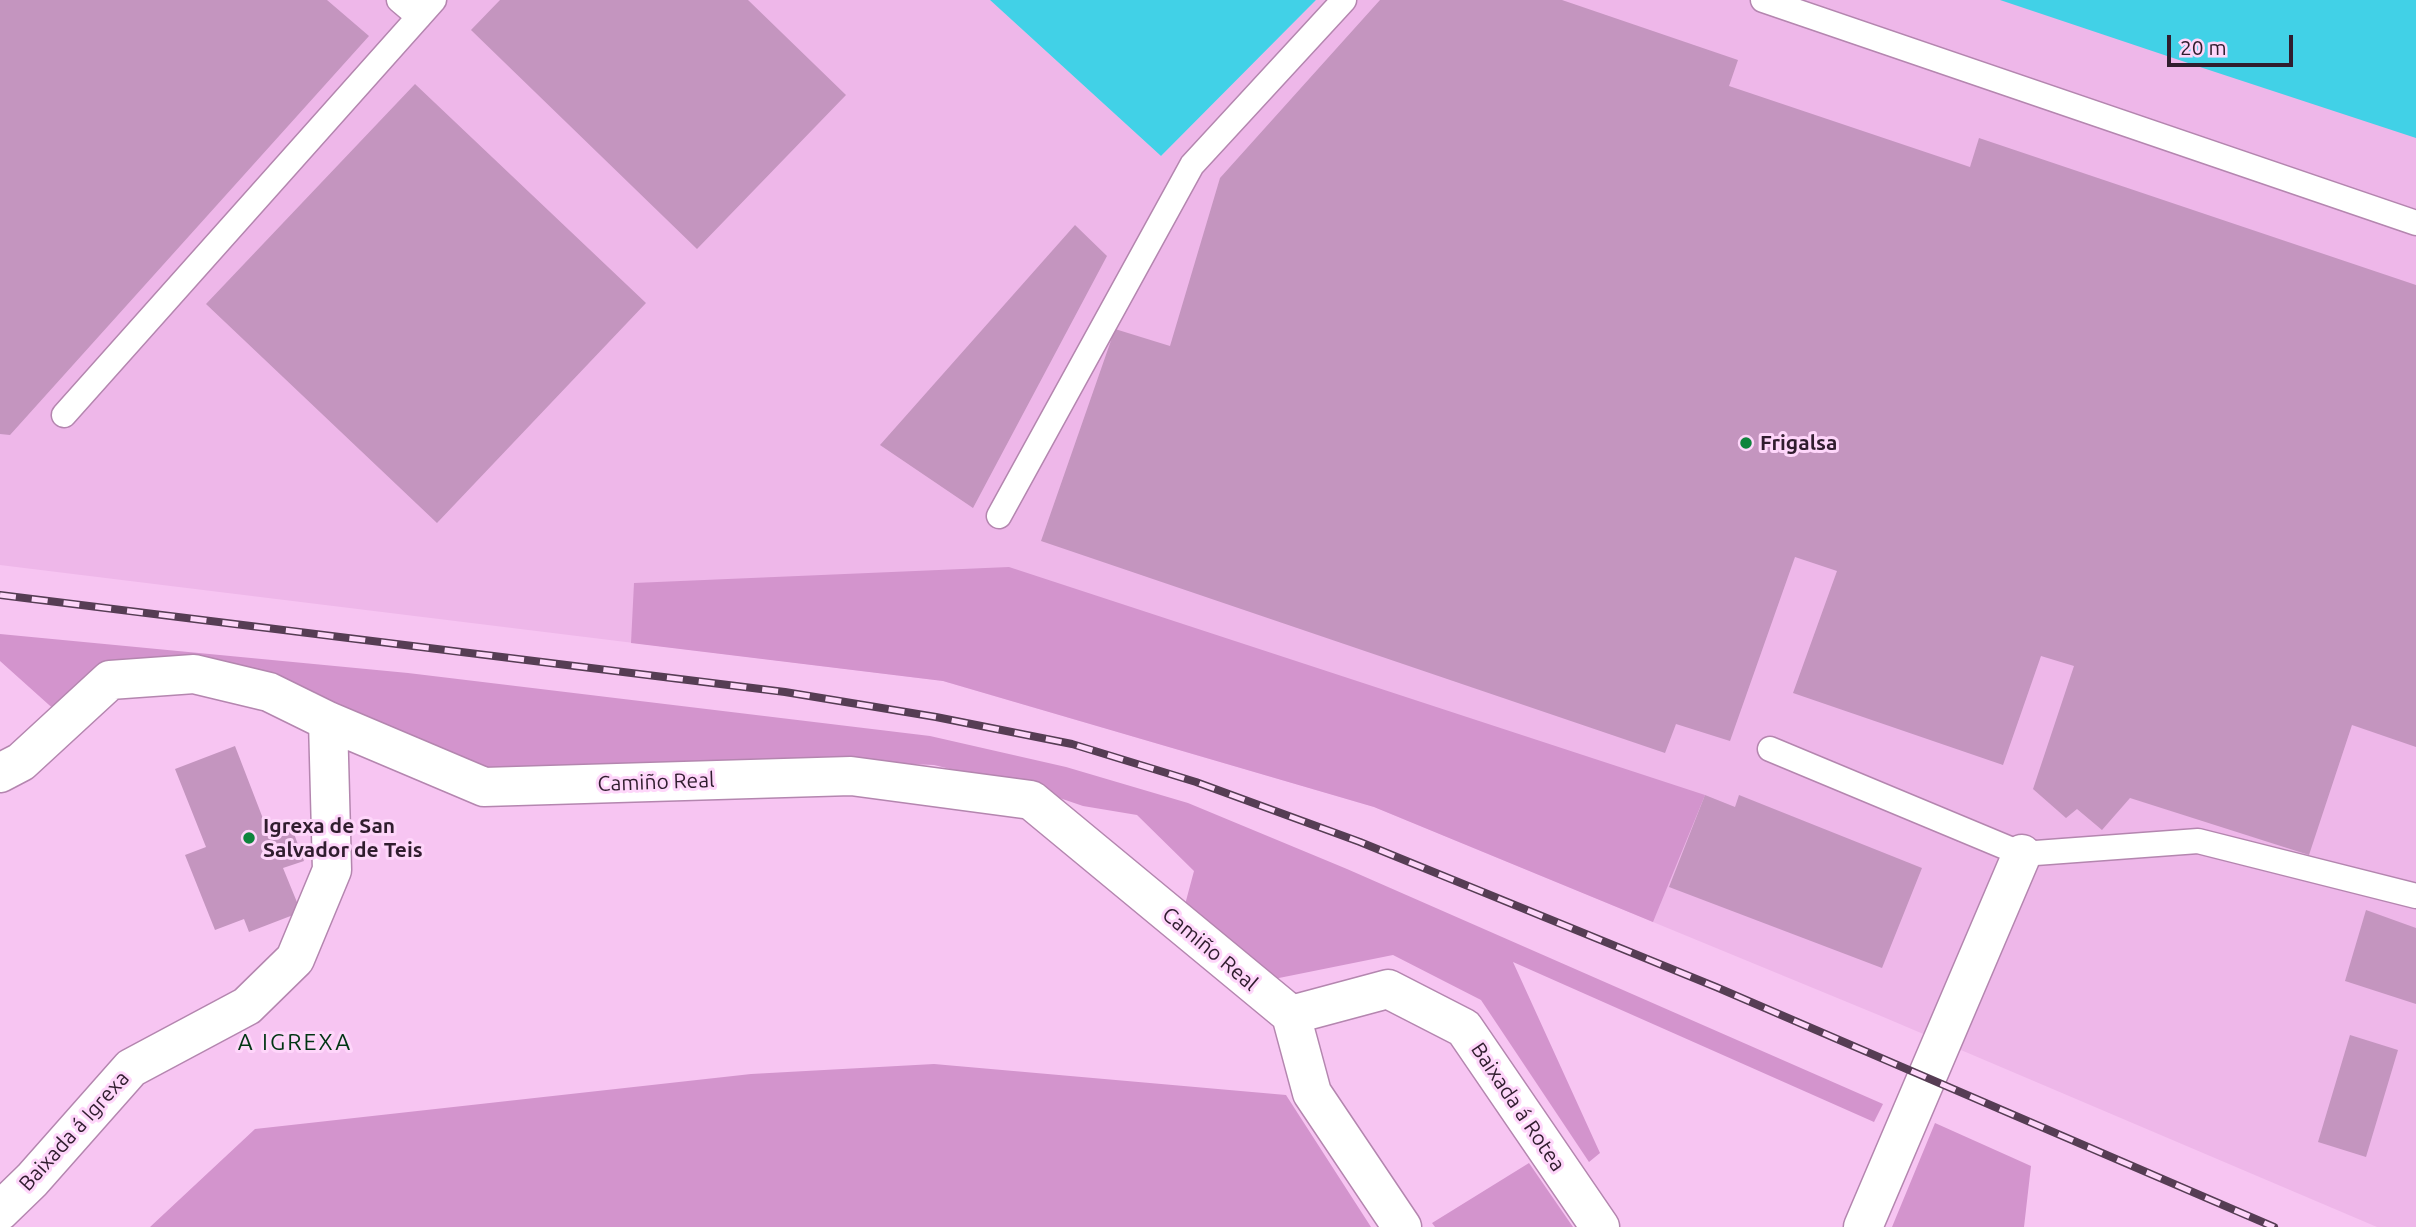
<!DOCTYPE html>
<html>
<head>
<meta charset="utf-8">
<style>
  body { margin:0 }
  #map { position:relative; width:2416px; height:1227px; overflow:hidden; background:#f7c5f2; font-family:Ubuntu,sans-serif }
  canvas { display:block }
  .scale { position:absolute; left:2167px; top:35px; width:126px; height:32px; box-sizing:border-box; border:4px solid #301d2e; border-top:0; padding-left:9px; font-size:21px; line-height:24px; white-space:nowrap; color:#301d2e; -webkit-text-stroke:5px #fed6fa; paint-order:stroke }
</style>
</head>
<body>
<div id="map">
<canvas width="2416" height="1227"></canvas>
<div class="scale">20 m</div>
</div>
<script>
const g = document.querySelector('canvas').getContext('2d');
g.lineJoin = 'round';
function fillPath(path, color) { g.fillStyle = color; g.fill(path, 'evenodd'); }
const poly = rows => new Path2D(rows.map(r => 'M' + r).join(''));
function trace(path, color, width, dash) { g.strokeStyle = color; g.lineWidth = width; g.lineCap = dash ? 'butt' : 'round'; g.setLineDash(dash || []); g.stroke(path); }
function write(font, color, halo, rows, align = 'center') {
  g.font = font + ' Ubuntu,sans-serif'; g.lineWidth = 6; g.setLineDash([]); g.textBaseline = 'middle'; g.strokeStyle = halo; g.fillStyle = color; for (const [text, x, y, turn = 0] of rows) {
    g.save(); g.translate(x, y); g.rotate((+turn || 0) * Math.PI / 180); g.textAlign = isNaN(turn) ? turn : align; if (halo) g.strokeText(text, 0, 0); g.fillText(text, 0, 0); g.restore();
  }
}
fillPath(poly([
  [0,0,990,0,1161,156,1316,0,2006,0,2416,135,2416,1227,2377,1227,1881,1016,1374,807,943,681,0,565]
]), '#eeb7e9');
fillPath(poly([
  [1009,567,1705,795,1653,922,1374,807,943,681,631,643,634,583],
  [0,634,408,673,930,736,1066,767,1188,803,1347,869,1883,1104,1874,1122,1513,962,1600,1153,1589,1162,1481,1000,1393,955,1274,979,1183,912,1194,871,1137,815,1083,806,1039,791,934,765,855,762,484,771,199,663,58,713,0,661],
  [934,1064,1286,1095,1371,1227,150,1227,255,1129,751,1074],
  [1935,1123,2031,1166,2024,1227,1892,1227],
  [1529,1163,1573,1227,1435,1227,1432,1223]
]), '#d394cd');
fillPath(poly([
  [990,0,1316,0,1161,156],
  [2000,0,2416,0,2416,138,2203,68]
]), '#41d1e7');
fillPath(poly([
  [0,0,327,0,369,36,10,435,0,434],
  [500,0,748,0,846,95,697,249,471,30],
  [1380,0,1562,0,1738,60,1729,86,1970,167,1979,138,2416,285,2416,747,2352,725,2309,855,2130,798,2102,830,2077,809,2066,818,2033,789,2074,666,2041,656,2003,765,1793,693,1837,571,1795,557,1730,741,1676,724,1665,753,1041,541,1115,329,1170,346,1220,178],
  [415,84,646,303,437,523,206,304],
  [1075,225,1107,256,973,508,880,445],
  [235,746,267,829,289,820,304,861,283,868,301,912,249,932,244,919,215,930,185,855,206,847,175,769],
  [1705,795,1735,807,1739,795,1922,868,1882,968,1669,887],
  [2366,910,2416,928,2416,1004,2345,981],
  [2350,1035,2398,1050,2366,1157,2318,1142]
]), '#c495bf');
const lane = poly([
  [399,0,419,17],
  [1763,0,2416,223],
  [64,415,434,0],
  [999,516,1192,165,1344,0],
  [1770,749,2022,854,2198,841,2416,896]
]);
const street = poly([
  [0,773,21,762,110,680,194,674,269,692,328,721,484,787,851,776,1031,800,1291,1015],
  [0,1211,32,1180,131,1068,247,1006,295,959,332,870,328,721],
  [1402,1227,1312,1093,1291,1015,1388,989,1464,1028,1600,1227],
  [1863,1227,2022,854]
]);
trace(lane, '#b486af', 27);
trace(street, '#b486af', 41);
trace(lane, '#fff', 24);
trace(street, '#fff', 38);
const rail = poly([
  [0,595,785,692,936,717,1072,744,1196,782,1360,842,1716,987,2274,1227]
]);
trace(rail, '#563d54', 8);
trace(rail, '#fed6fa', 5, [16]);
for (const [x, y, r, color] of [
  [1746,443,7,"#0e843c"],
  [249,838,7,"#0e843c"]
]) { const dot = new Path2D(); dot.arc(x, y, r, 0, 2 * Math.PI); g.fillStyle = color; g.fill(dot); trace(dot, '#fed6fa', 2.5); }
write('bold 21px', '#301d2e', '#fed6fa', [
  ["Frigalsa",1760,443],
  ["Igrexa de San",263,826],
  ["Salvador de Teis",263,850]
], 'left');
write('21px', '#301d2e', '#fed6fa', [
  ["Camiño Real",656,782,-2],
  ["Camiño Real",1210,949,40],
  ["Baixada á Rotea",1518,1107,56],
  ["Baixada á Igrexa",74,1131,-48]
]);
g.letterSpacing = '2px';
write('23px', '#003513', '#fed6fa', [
  ["A IGREXA",295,1042]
]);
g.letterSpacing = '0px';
</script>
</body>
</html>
